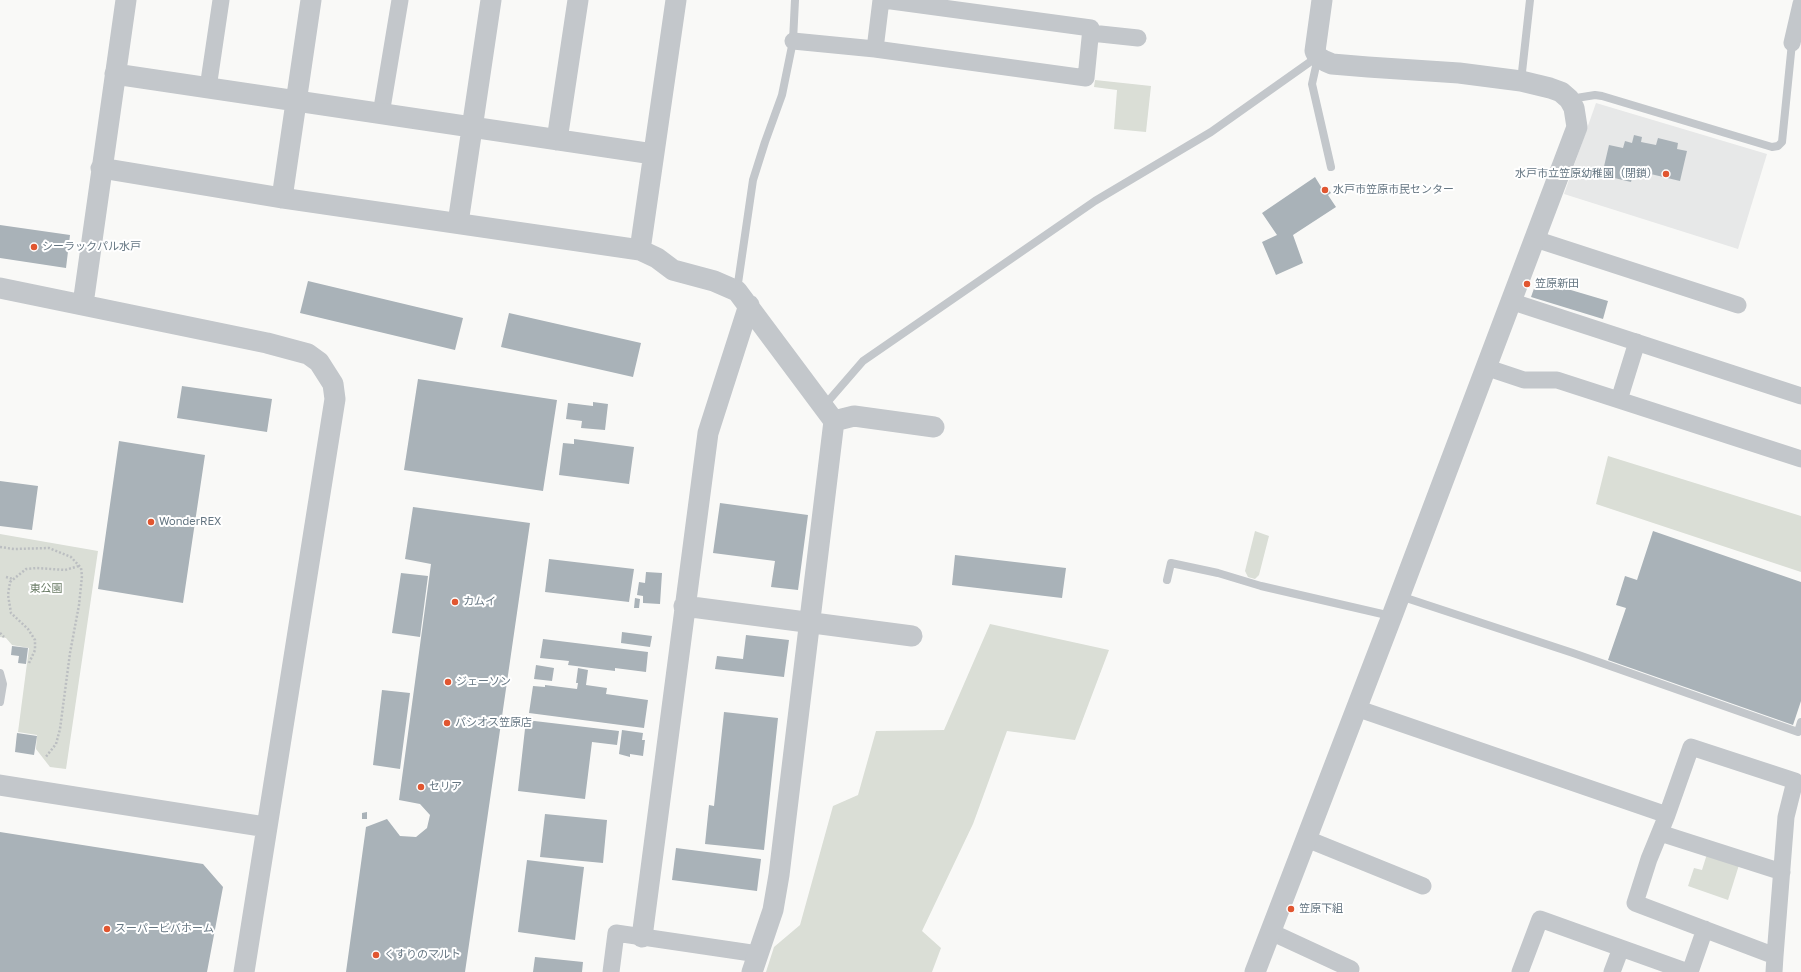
<!DOCTYPE html>
<html>
<head>
<meta charset="utf-8">
<style>
  body { margin:0 }
  canvas { display:block; background:#f9f9f7 }
</style>
</head>
<body>
<canvas width="1801" height="972"></canvas>
<script>
const g = document.querySelector('canvas').getContext('2d');
g.lineJoin = 'round';
function fillPath(path, color) { g.fillStyle = color; g.fill(path, 'evenodd'); }
const poly = rows => new Path2D(rows.map(r => 'M' + r).join(''));
function trace(path, color, width, dash) { g.strokeStyle = color; g.lineWidth = width; g.lineCap = dash ? 'butt' : 'round'; g.setLineDash(dash || []); g.stroke(path); }
function write(font, color, halo, rows, align = 'center') {
  g.font = font + ' "Golos Text","Noto Sans JP",sans-serif'; g.lineWidth = 4; g.setLineDash([]); g.textBaseline = 'middle'; g.strokeStyle = halo; g.fillStyle = color; for (const [text, x, y, turn = 0] of rows) {
    g.save(); g.translate(x, y); g.rotate((+turn || 0) * Math.PI / 180); g.textAlign = isNaN(turn) ? turn : align; if (halo) g.strokeText(text, 0, 0); g.fillText(text, 0, 0); g.restore();
  }
}
fillPath(poly([
  [1596,103,1767,154,1738,249,1564,194]
]), '#e7e8e8');
fillPath(poly([
  [1095,80,1151,86,1146,132,1114,129,1117,90,1094,87],
  [1608,456,1801,516,1801,572,1596,504],
  [1255,531,1269,536,1259,575,1255,579,1248,577,1245,571],
  [0,534,98,551,66,769,50,767,36,749,37,735,18,732,29,648,12,645,6,638,0,637],
  [990,624,1109,650,1075,740,1007,731,973,824,922,931,941,948,932,972,766,972,774,947,800,925,833,806,858,795,876,731,944,730],
  [1707,854,1739,865,1728,900,1688,886,1694,868,1702,870]
]), '#daded6');
fillPath(poly([
  [1634,135,1642,137,1641,142,1656,145,1658,138,1678,143,1677,149,1687,151,1680,181,1634,170,1631,182,1602,175,1609,145,1623,148,1625,141,1632,143],
  [1315,177,1323,190,1327,187,1331,193,1328,195,1336,207,1293,235,1303,263,1276,275,1262,242,1277,235,1262,213],
  [0,225,70,235,66,268,0,258],
  [1537,280,1608,301,1603,319,1531,297],
  [308,281,463,318,455,350,300,313],
  [509,313,641,343,633,377,501,347],
  [418,379,557,400,543,491,404,470],
  [182,386,272,399,267,432,177,418],
  [593,402,608,404,605,430,581,428,582,421,566,419,568,403,593,406],
  [574,439,634,447,629,484,559,475,563,443,574,444],
  [119,441,205,455,183,603,98,589],
  [0,481,38,486,32,530,0,526],
  [720,503,808,515,798,590,771,587,775,561,713,553],
  [413,507,530,523,465,972,346,972,366,827,387,819,400,836,416,837,427,828,430,815,420,804,399,800,431,564,405,559],
  [1653,531,1801,582,1801,701,1793,725,1608,660,1626,608,1616,605,1625,576,1637,580],
  [955,555,1066,568,1062,598,952,585],
  [549,559,634,569,629,602,545,592],
  [646,572,662,573,660,604,643,603,643,596,637,595,639,582,645,583],
  [401,573,428,576,420,637,392,633],
  [635,598,640,599,639,608,634,608],
  [622,632,652,636,650,647,621,643],
  [746,635,789,640,784,677,715,669,717,656,743,659],
  [543,639,648,652,646,672,615,668,615,671,568,665,569,661,540,658],
  [12,646,28,648,26,664,18,663,19,656,11,655],
  [536,665,554,668,552,681,534,679],
  [578,668,588,670,586,685,607,688,606,694,648,700,644,728,529,713,533,686,545,687,545,685,577,689,578,683,576,683],
  [382,690,410,693,400,769,373,765],
  [724,712,778,718,764,850,705,844,709,805,714,806],
  [526,720,619,731,617,745,592,742,585,799,518,791],
  [622,730,643,733,642,740,645,740,643,756,630,754,630,757,619,754],
  [17,733,37,736,34,755,15,752],
  [367,812,367,819,362,819,362,813],
  [545,814,607,820,603,863,540,857],
  [0,832,203,864,223,887,207,972,0,972],
  [676,848,761,859,757,891,672,880],
  [527,860,584,867,575,940,518,932],
  [535,957,583,962,582,972,533,972]
]), '#a9b2b8');
trace(poly([
  [0,547,14,549,49,548,71,557,81,568,82,576,79,605,70,653,60,729,56,744,45,758],
  [6,577,13,579],
  [0,633,4,637],
  [29,663,35,650,35,640,28,629,11,613,8,595,10,582,26,569,37,568,65,570,79,566]
]), '#bbbec1', 2.5, [2, 2]);
trace(poly([
  [1318,57,1312,84,1331,167],
  [1521,81,1530,0],
  [1570,99,1595,95,1602,96,1772,147,1778,146,1782,142,1792,43],
  [737,290,753,180,765,142,782,95,793,41,795,0],
  [824,406,863,361,1095,201,1211,132,1317,57],
  [1167,580,1171,563,1218,573,1261,586,1391,616],
  [1400,596,1573,653,1798,732,1801,722],
  [0,673,3,684,0,702]
]), '#c3c7cb', 8);
trace(poly([
  [881,0,875,49,1086,78,1091,28,884,0],
  [1091,33,1138,38],
  [793,41,875,49],
  [1792,43,1801,4],
  [208,88,221,0],
  [381,114,400,0],
  [1535,239,1738,305],
  [1510,301,1801,396],
  [1485,367,1524,380,1557,380,1801,459],
  [1619,400,1637,342],
  [1356,708,1667,815,1691,747,1795,781,1786,817,1775,956,1635,903,1649,859,1667,815],
  [1660,833,1782,872],
  [1307,839,1423,886],
  [1271,932,1351,969],
  [611,972,616,933,758,954],
  [1520,972,1540,919,1688,972],
  [1612,972,1621,948],
  [1690,972,1705,929],
  [1774,972,1775,956]
]), '#c3c7cb', 17);
trace(poly([
  [676,0,640,250,657,258,673,270,714,281,737,291,834,421,779,875,773,910,752,972],
  [115,74,653,154],
  [557,140,578,0],
  [101,168,282,198,640,250],
  [282,198,311,0],
  [458,223,491,0],
  [0,288,267,343,308,354,319,362,333,384,335,399,244,972],
  [83,304,126,0],
  [834,421,854,416,934,427],
  [684,606,912,636],
  [0,785,266,827],
  [642,937,708,433,749,305],
  [1255,972,1392,616,1577,127,1574,108,1569,99,1561,92,1550,88,1521,81,1459,73,1368,67,1332,64,1325,61,1318,57,1315,51,1322,0]
]), '#c3c7cb', 21);
for (const [x, y, r, color] of [
  [1666,174,4,"#e15630"],
  [1325,190,4,"#e15630"],
  [34,247,4,"#e15630"],
  [1527,284,4,"#e15630"],
  [151,522,4,"#e15630"],
  [455,602,4,"#e15630"],
  [448,682,4,"#e15630"],
  [447,723,4,"#e15630"],
  [421,787,4,"#e15630"],
  [1291,909,4,"#e15630"],
  [107,929,4,"#e15630"],
  [376,955,4,"#e15630"]
]) { const dot = new Path2D(); dot.arc(x, y, r, 0, 2 * Math.PI); g.fillStyle = color; g.fill(dot); trace(dot, '#fff', 1.5); }
write('11px', '#657682', '#fff', [
  ["水戸市立笠原幼稚園（閉鎖）",1658,174,"right"],
  ["水戸市笠原市民センター",1333,190],
  ["シーラックパル水戸",42,247],
  ["笠原新田",1535,284],
  ["WonderREX",159,522],
  ["カムイ",463,602],
  ["ジェーソン",456,682],
  ["パシオス笠原店",455,723],
  ["セリア",429,787],
  ["笠原下組",1299,909],
  ["スーパービバホーム",115,929],
  ["くすりのマルト",384,955]
], 'left');
write('11px', '#687a64', '#fff', [
  ["東公園",46,589]
]);
</script>
</body>
</html>
